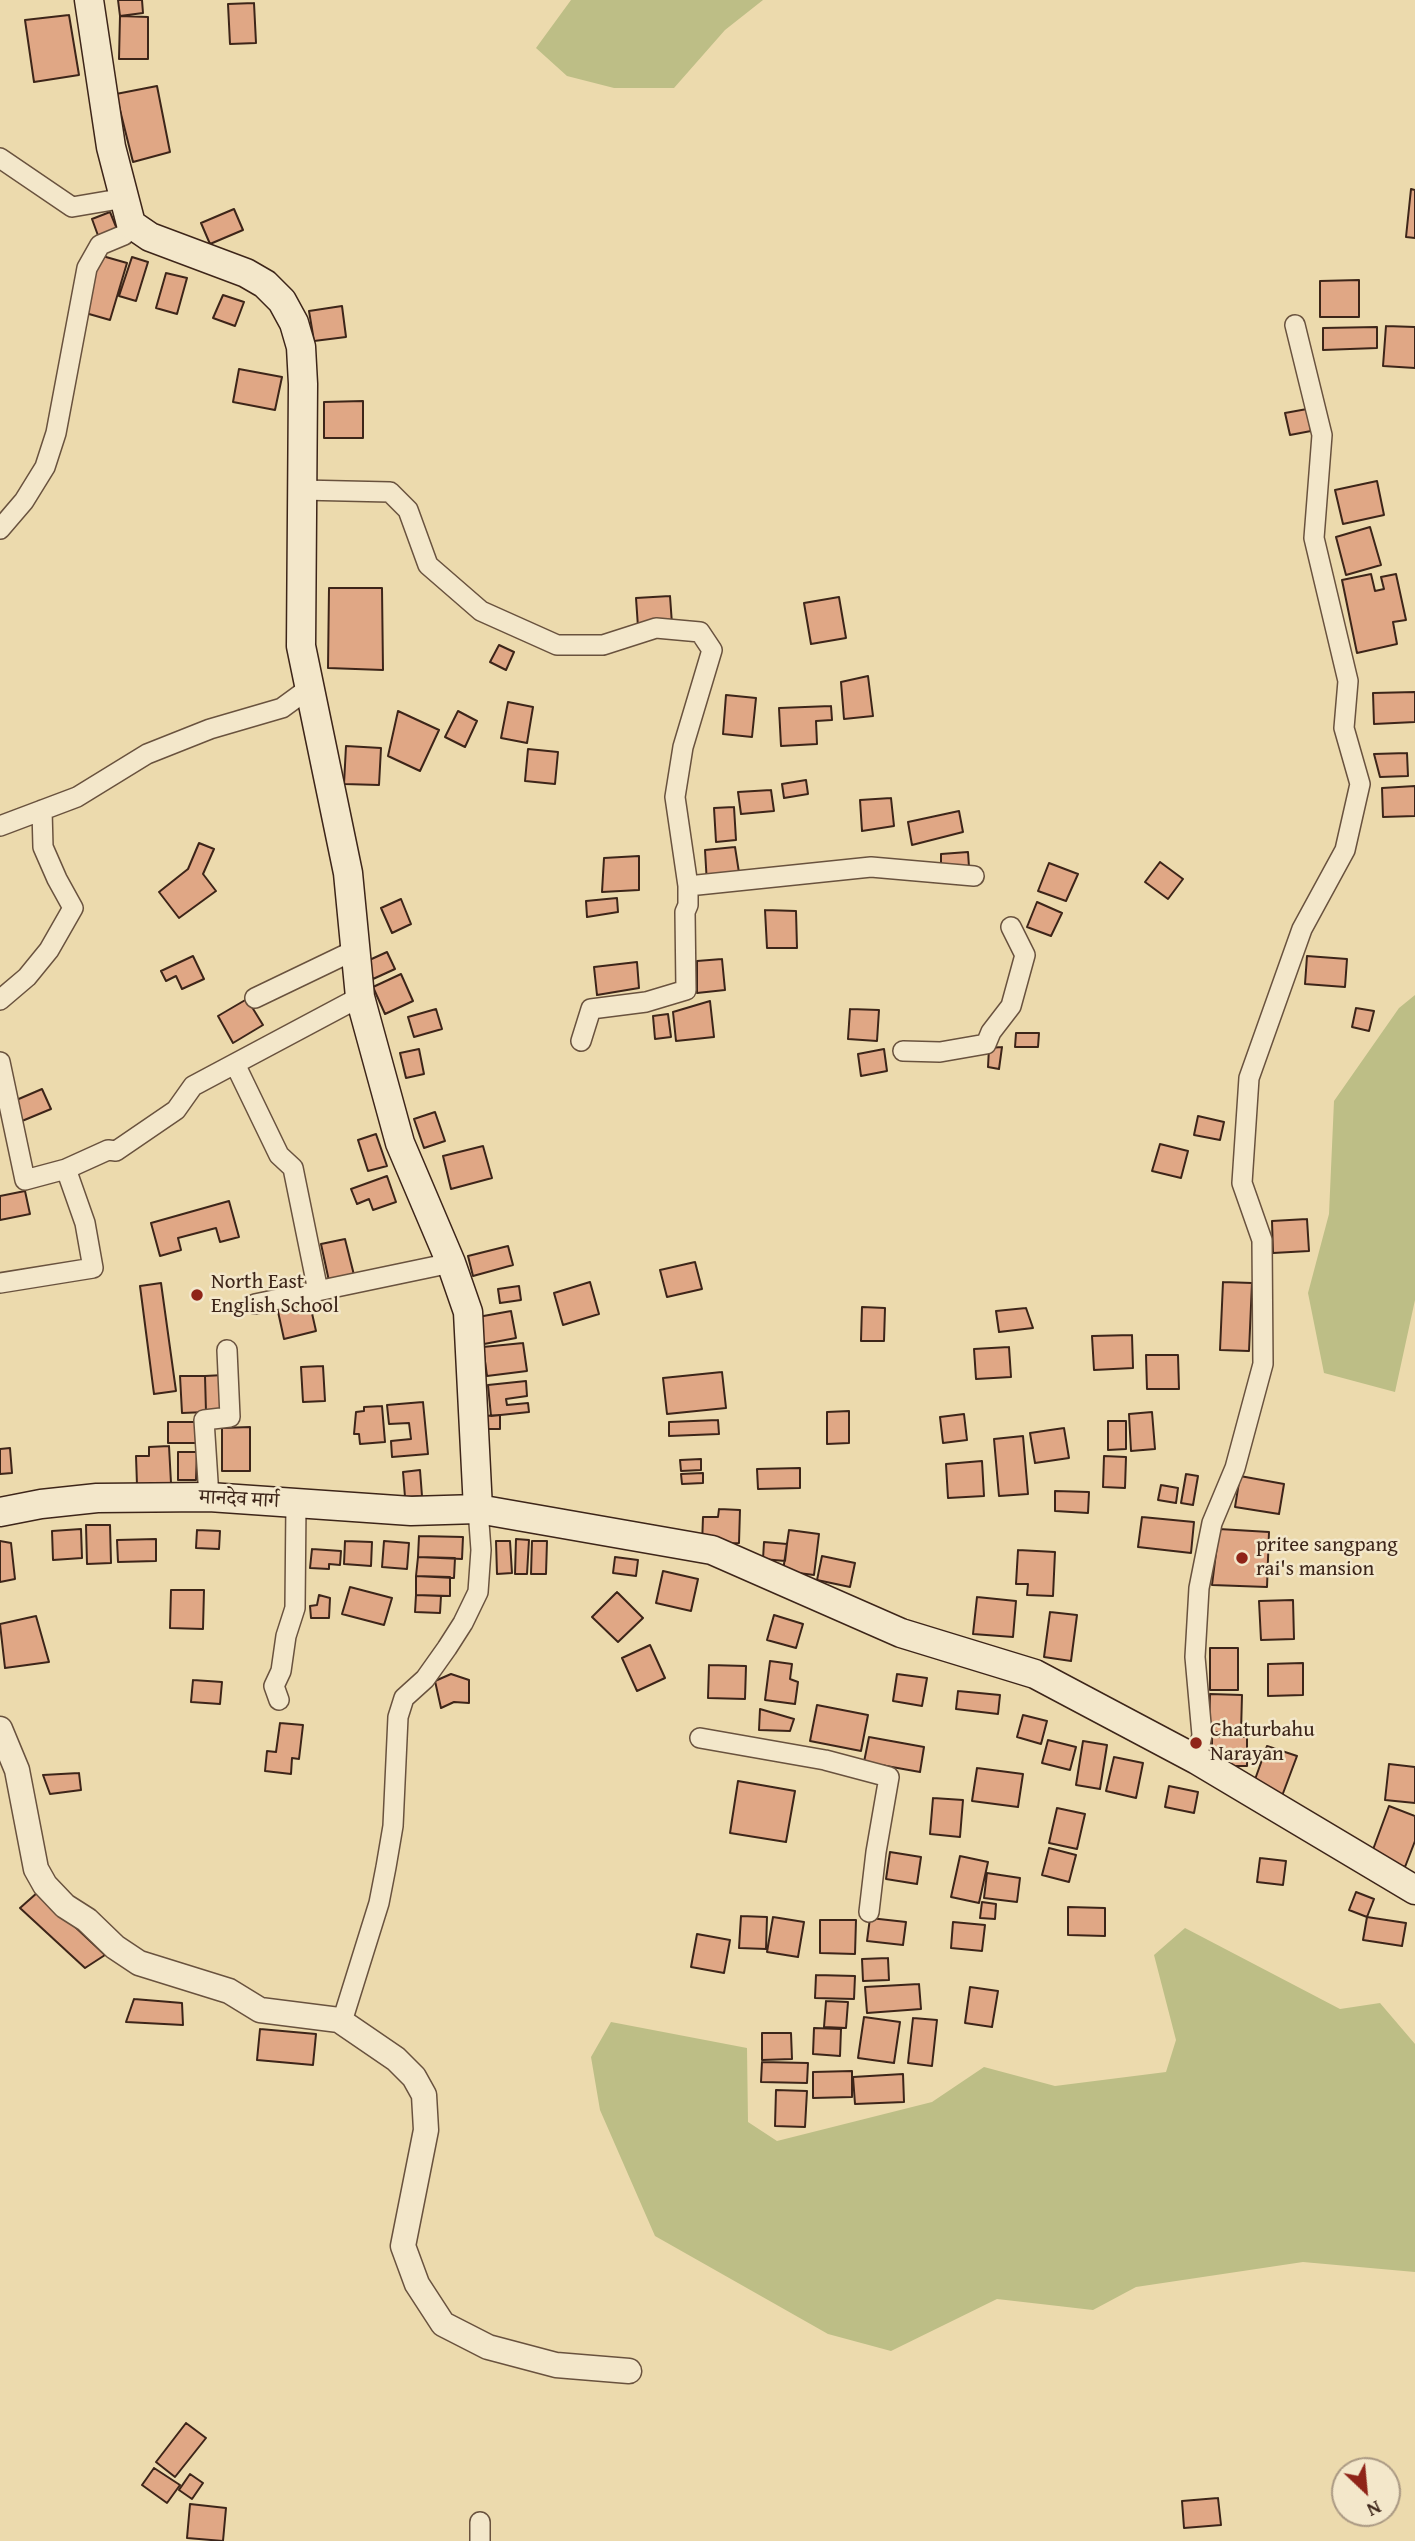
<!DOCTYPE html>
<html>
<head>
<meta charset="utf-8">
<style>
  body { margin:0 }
  #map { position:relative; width:1415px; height:2541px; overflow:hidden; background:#ecdaad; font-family:"Gentium Book Plus",serif }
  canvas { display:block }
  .north { position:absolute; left:1331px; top:2457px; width:70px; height:70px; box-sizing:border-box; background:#f3e7ca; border:2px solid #aa9983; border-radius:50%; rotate:154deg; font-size:19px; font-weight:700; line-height:28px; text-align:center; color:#3d2519 }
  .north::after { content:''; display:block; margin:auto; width:24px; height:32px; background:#8f2418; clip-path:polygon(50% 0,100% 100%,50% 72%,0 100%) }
</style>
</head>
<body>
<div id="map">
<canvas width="1415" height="2541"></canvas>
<div class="north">N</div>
</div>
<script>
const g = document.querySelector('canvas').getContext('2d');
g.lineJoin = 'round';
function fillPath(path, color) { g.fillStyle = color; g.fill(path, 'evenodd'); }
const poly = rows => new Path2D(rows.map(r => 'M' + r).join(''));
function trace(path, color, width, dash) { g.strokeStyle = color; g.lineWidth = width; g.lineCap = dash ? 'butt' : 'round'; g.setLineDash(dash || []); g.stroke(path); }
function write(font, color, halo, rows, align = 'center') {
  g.font = font + ' "Gentium Book Plus","Noto Serif Devanagari",serif'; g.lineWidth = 5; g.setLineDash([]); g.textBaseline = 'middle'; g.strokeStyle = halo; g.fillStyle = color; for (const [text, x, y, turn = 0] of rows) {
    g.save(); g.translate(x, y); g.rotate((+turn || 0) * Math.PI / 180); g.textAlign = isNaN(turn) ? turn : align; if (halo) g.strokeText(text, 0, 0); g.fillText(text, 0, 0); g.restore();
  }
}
fillPath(poly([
  [571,0,763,0,725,30,674,88,614,88,567,76,536,48],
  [1415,995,1415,1300,1395,1392,1324,1373,1308,1293,1329,1214,1334,1101,1399,1008],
  [1185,1928,1340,2009,1380,2003,1415,2044,1415,2272,1303,2262,1136,2287,1093,2310,997,2299,891,2351,828,2334,655,2236,600,2110,591,2057,611,2022,747,2048,748,2122,777,2141,932,2102,984,2067,1055,2086,1166,2072,1176,2040,1154,1955]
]), '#bdbe86');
const building = poly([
  [118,0,142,0,143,13,120,16,118,0],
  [254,3,256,43,230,44,228,4,254,3],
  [69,15,79,75,34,82,25,20,69,15],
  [120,16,148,17,148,59,119,59,120,16],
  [157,86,170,152,133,162,116,94,157,86],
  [1411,189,1415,190,1415,238,1406,237,1411,189],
  [234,209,243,230,210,244,201,223,234,209],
  [110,212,119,234,100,241,92,219,110,212],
  [99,255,127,263,110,320,82,312,99,255],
  [132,257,148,262,136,301,119,296,132,257],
  [166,273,187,278,177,314,156,308,166,273],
  [1359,280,1359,317,1320,317,1320,281,1359,280],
  [223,295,244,302,235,326,213,318,223,295],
  [342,306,346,337,314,341,309,311,342,306],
  [1386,326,1415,327,1415,368,1383,366,1386,326],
  [1377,327,1377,348,1323,350,1323,328,1377,327],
  [239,369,282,377,275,410,233,402,239,369],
  [363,401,363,438,324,438,324,402,363,401],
  [1307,409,1311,431,1290,435,1285,413,1307,409],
  [1377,481,1384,515,1343,524,1335,490,1377,481],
  [1370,527,1381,565,1346,575,1336,537,1370,527],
  [1371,574,1375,591,1384,589,1381,577,1396,574,1406,620,1393,622,1397,644,1357,653,1342,580,1371,574],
  [329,588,382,588,383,670,328,668,329,588],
  [670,596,672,624,638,627,636,598,670,596],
  [839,597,846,638,811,644,804,603,839,597],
  [499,645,514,652,506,670,490,662,499,645],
  [868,676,873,716,844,719,841,682,868,676],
  [1415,692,1415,722,1374,724,1373,693,1415,692],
  [726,695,756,698,752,737,723,734,726,695],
  [508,702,533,707,527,743,501,738,508,702],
  [831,706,832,720,816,721,817,744,781,746,779,708,831,706],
  [398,711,439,730,420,771,388,756,398,711],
  [458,711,477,721,465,747,445,737,458,711],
  [346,746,381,748,379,785,344,784,346,746],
  [528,749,558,752,555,784,525,781,528,749],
  [1407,753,1408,776,1380,777,1374,754,1407,753],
  [806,780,808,794,784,798,782,784,806,780],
  [1415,786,1415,816,1383,817,1382,788,1415,786],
  [771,790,774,811,741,814,738,792,771,790],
  [891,798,894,826,862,831,860,800,891,798],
  [734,807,736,840,716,842,714,808,734,807],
  [959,811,963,832,912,845,908,822,959,811],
  [199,843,214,849,203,874,216,891,179,918,159,892,188,869,199,843],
  [735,847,740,879,707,884,705,850,735,847],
  [968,852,969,867,941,869,941,854,968,852],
  [639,856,639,890,602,892,604,858,639,856],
  [1160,862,1183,879,1168,899,1145,882,1160,862],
  [1049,863,1078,874,1066,901,1038,891,1049,863],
  [617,898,618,912,587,917,586,901,617,898],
  [401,899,411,924,392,933,381,908,401,899],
  [1037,902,1062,913,1051,936,1027,927,1037,902],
  [765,910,796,911,797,948,767,948,765,910],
  [387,952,395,969,373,979,365,962,387,952],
  [193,956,204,979,182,989,176,976,166,981,161,971,193,956],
  [1307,956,1347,959,1345,987,1305,984,1307,956],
  [722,959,725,990,697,993,697,961,722,959],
  [637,962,639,988,597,995,594,967,637,962],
  [401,974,413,1001,385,1014,373,987,401,974],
  [247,999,263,1025,233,1043,218,1016,247,999],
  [710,1001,714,1037,676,1041,673,1012,710,1001],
  [1356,1008,1374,1011,1369,1031,1352,1027,1356,1008],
  [436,1009,442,1029,414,1037,408,1017,436,1009],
  [850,1009,879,1010,877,1041,848,1039,850,1009],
  [668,1014,671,1037,655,1039,653,1016,668,1014],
  [1016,1033,1039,1033,1038,1047,1015,1047,1016,1033],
  [1002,1047,999,1069,988,1067,989,1048,1002,1047],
  [419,1049,424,1074,406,1078,400,1053,419,1049],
  [884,1049,887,1071,861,1076,858,1054,884,1049],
  [42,1089,51,1109,22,1121,14,1101,42,1089],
  [435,1112,445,1141,424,1148,414,1119,435,1112],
  [1198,1116,1224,1122,1220,1140,1194,1135,1198,1116],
  [376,1134,387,1166,368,1171,358,1140,376,1134],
  [1160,1144,1188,1151,1181,1178,1152,1171,1160,1144],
  [483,1146,492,1178,451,1189,443,1156,483,1146],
  [387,1176,396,1202,373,1210,369,1199,357,1204,351,1189,387,1176],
  [25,1191,30,1214,0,1220,0,1196,25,1191],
  [229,1201,239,1237,220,1242,216,1228,178,1238,181,1250,160,1256,151,1223,229,1201],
  [1307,1219,1309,1251,1273,1253,1272,1221,1307,1219],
  [345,1239,354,1275,329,1281,321,1244,345,1239],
  [508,1246,513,1265,473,1276,468,1256,508,1246],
  [695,1262,702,1289,667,1297,660,1270,695,1262],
  [590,1282,599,1314,563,1325,554,1293,590,1282],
  [1223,1282,1252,1283,1249,1351,1220,1350,1223,1282],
  [161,1283,176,1391,154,1394,140,1286,161,1283],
  [519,1286,521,1300,500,1303,498,1289,519,1286],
  [309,1300,316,1331,284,1339,277,1307,309,1300],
  [862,1307,885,1308,884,1341,861,1341,862,1307],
  [1026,1308,1033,1328,999,1332,996,1311,1026,1308],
  [511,1311,516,1338,484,1344,478,1317,511,1311],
  [1132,1335,1133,1368,1094,1370,1092,1336,1132,1335],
  [523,1343,527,1371,487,1376,483,1347,523,1343],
  [1009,1347,1011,1377,976,1379,974,1349,1009,1347],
  [1146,1355,1178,1355,1179,1389,1147,1389,1146,1355],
  [323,1366,325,1401,303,1402,301,1367,323,1366],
  [722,1372,726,1408,667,1414,663,1378,722,1372],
  [224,1375,226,1412,206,1412,205,1376,224,1375],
  [180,1376,205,1376,206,1412,182,1413,180,1376],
  [526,1381,527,1396,506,1399,507,1405,528,1403,529,1412,491,1416,488,1385,526,1381],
  [423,1402,428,1454,392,1457,391,1441,411,1439,409,1423,389,1424,387,1405,423,1402],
  [382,1406,385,1442,360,1444,359,1434,354,1434,356,1412,364,1411,364,1407,382,1406],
  [849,1411,849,1443,827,1444,827,1412,849,1411],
  [1152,1412,1155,1449,1131,1451,1129,1414,1152,1412],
  [964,1414,967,1440,943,1443,940,1417,964,1414],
  [500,1415,500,1429,483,1429,483,1416,500,1415],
  [718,1420,719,1434,669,1436,669,1422,718,1420],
  [1108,1421,1126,1421,1126,1449,1108,1450,1108,1421],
  [168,1422,199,1422,199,1443,168,1443,168,1422],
  [250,1427,250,1471,222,1471,222,1428,250,1427],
  [1064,1428,1069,1458,1035,1463,1030,1433,1064,1428],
  [1023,1436,1028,1494,999,1496,994,1439,1023,1436],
  [169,1446,171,1483,137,1485,136,1456,149,1456,149,1447,169,1446],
  [10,1448,12,1473,0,1474,0,1449,10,1448],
  [178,1452,197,1452,196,1480,178,1480,178,1452],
  [1104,1456,1126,1457,1125,1488,1103,1487,1104,1456],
  [701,1459,701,1470,681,1471,680,1460,701,1459],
  [982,1461,984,1496,948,1498,946,1464,982,1461],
  [800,1468,800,1488,758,1489,757,1469,800,1468],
  [420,1470,422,1496,405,1497,403,1472,420,1470],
  [703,1473,703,1483,682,1484,681,1474,703,1473],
  [1186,1474,1198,1476,1193,1505,1181,1503,1186,1474],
  [1240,1476,1284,1484,1279,1514,1235,1507,1240,1476],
  [1161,1485,1178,1488,1176,1503,1158,1500,1161,1485],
  [1055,1491,1089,1492,1088,1513,1055,1511,1055,1491],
  [719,1509,740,1510,739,1543,702,1545,703,1517,718,1517,719,1509],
  [1142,1517,1194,1522,1191,1553,1138,1547,1142,1517],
  [86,1525,110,1525,111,1563,87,1564,86,1525],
  [81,1529,82,1558,53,1560,52,1531,81,1529],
  [1219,1529,1269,1532,1267,1587,1212,1585,1219,1529],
  [197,1530,220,1531,219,1549,196,1548,197,1530],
  [789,1530,819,1534,814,1575,783,1571,789,1530],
  [419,1536,463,1537,462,1559,418,1557,419,1536],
  [156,1539,156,1561,118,1562,117,1540,156,1539],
  [516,1539,529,1540,527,1574,515,1574,516,1539],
  [0,1541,11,1543,15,1579,0,1582,0,1541],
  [345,1541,372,1542,371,1566,344,1564,345,1541],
  [384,1541,409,1543,407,1569,382,1567,384,1541],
  [496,1541,510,1541,512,1573,497,1574,496,1541],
  [532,1541,547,1541,546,1574,531,1574,532,1541],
  [764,1542,787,1544,785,1561,763,1559,764,1542],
  [312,1549,341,1551,340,1565,329,1564,329,1569,310,1568,312,1549],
  [1018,1550,1055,1552,1053,1596,1027,1595,1028,1584,1016,1584,1018,1550],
  [822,1556,855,1563,850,1587,817,1580,822,1556],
  [418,1557,455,1558,454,1578,416,1576,418,1557],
  [615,1557,638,1560,636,1576,613,1573,615,1557],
  [663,1571,698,1579,691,1611,656,1603,663,1571],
  [416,1576,450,1577,450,1596,416,1595,416,1576],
  [350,1587,392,1598,384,1625,342,1614,350,1587],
  [171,1590,204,1590,203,1629,170,1628,171,1590],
  [617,1592,643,1618,618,1642,592,1617,617,1592],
  [319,1595,330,1598,329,1618,311,1618,310,1606,317,1605,319,1595],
  [416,1595,441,1596,440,1613,415,1612,416,1595],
  [977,1597,1016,1601,1013,1637,973,1634,977,1597],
  [1293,1600,1294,1639,1261,1640,1259,1601,1293,1600],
  [1050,1612,1077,1615,1071,1661,1044,1657,1050,1612],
  [774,1615,803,1624,796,1648,767,1640,774,1615],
  [36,1616,49,1662,5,1668,0,1624,36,1616],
  [650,1645,665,1678,637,1691,622,1658,650,1645],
  [1210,1648,1238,1648,1238,1690,1210,1690,1210,1648],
  [770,1661,792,1664,790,1679,798,1682,795,1704,765,1700,770,1661],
  [1303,1663,1303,1695,1268,1696,1268,1664,1303,1663],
  [709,1665,746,1666,745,1699,708,1698,709,1665],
  [451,1674,469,1680,469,1703,454,1702,441,1708,435,1681,451,1674],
  [897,1674,927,1678,922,1706,893,1701,897,1674],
  [193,1680,222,1682,220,1704,191,1702,193,1680],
  [958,1691,1000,1695,998,1714,956,1709,958,1691],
  [1210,1694,1242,1695,1241,1733,1209,1732,1210,1694],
  [817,1705,868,1715,861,1751,810,1741,817,1705],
  [760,1709,794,1719,790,1731,759,1730,760,1709],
  [1023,1715,1047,1721,1041,1744,1017,1737,1023,1715],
  [280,1723,303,1725,299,1759,292,1758,291,1774,265,1771,267,1751,276,1752,280,1723],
  [869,1737,924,1747,920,1772,864,1762,869,1737],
  [1212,1737,1247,1737,1247,1766,1212,1766,1212,1737],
  [1048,1740,1076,1747,1070,1770,1042,1763,1048,1740],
  [1083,1741,1107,1745,1100,1789,1076,1785,1083,1741],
  [1267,1746,1297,1756,1282,1796,1253,1785,1267,1746],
  [1114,1757,1143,1763,1136,1798,1106,1791,1114,1757],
  [1389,1764,1415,1767,1415,1803,1385,1800,1389,1764],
  [977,1768,1023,1774,1018,1807,972,1801,977,1768],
  [79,1773,81,1790,50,1794,43,1775,79,1773],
  [738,1781,795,1791,786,1842,730,1833,738,1781],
  [1169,1786,1198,1792,1194,1813,1165,1807,1169,1786],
  [933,1798,963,1800,960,1837,930,1834,933,1798],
  [1389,1806,1415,1816,1415,1841,1405,1867,1371,1855,1389,1806],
  [1057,1808,1085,1814,1077,1849,1049,1843,1057,1808],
  [1049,1848,1076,1855,1069,1882,1042,1875,1049,1848],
  [890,1852,921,1857,917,1884,886,1879,890,1852],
  [960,1856,988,1862,979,1903,951,1897,960,1856],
  [1260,1858,1286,1861,1283,1885,1257,1882,1260,1858],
  [987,1873,1020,1878,1017,1902,984,1898,987,1873],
  [38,1892,105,1955,85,1968,20,1908,38,1892],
  [1356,1892,1374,1899,1367,1917,1349,1910,1356,1892],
  [982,1902,996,1904,995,1919,980,1918,982,1902],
  [1068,1907,1105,1908,1105,1936,1068,1935,1068,1907],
  [741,1916,767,1917,766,1949,739,1948,741,1916],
  [773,1917,804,1922,798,1957,767,1952,773,1917],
  [1367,1917,1406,1923,1402,1946,1363,1940,1367,1917],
  [870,1918,906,1922,903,1945,867,1941,870,1918],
  [820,1920,856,1920,855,1954,820,1953,820,1920],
  [953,1922,985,1925,982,1951,951,1948,953,1922],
  [697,1934,730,1940,724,1973,691,1967,697,1934],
  [888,1958,889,1980,863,1981,862,1959,888,1958],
  [816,1975,855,1976,854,1999,815,1998,816,1975],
  [919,1984,921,2009,867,2013,865,1987,919,1984],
  [970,1987,998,1991,992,2027,965,2023,970,1987],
  [134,1999,182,2003,183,2025,126,2022,134,1999],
  [826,2001,848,2002,846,2028,824,2027,826,2001],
  [864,2017,900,2022,894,2063,858,2058,864,2017],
  [913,2018,937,2020,932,2066,908,2063,913,2018],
  [814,2028,841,2029,840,2056,813,2054,814,2028],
  [260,2029,316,2034,313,2065,257,2060,260,2029],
  [762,2033,791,2033,792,2059,762,2060,762,2033],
  [762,2062,808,2063,807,2083,761,2082,762,2062],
  [852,2071,852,2097,813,2098,813,2072,852,2071],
  [903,2074,904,2102,855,2104,853,2077,903,2074],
  [776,2090,807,2091,805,2127,775,2126,776,2090],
  [186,2423,206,2438,175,2477,156,2462,186,2423],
  [154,2468,180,2485,167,2503,142,2485,154,2468],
  [190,2474,203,2483,192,2499,179,2490,190,2474],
  [1218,2498,1221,2525,1184,2528,1182,2501,1218,2498],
  [190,2504,226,2508,223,2541,187,2538,190,2504]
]);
fillPath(building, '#e0a785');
trace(building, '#3d2519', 2);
const minor = poly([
  [0,158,72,207,125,198],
  [301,490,390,492,408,510,428,565,481,611,557,645,603,645,656,628,700,632,712,650,683,747,675,797,688,886,871,867,974,876],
  [0,529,24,501,45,467,56,433,87,268,100,245,124,235,131,224],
  [0,826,77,797,147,754,210,729,282,708,308,689],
  [255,998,355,950],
  [0,1000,27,977,49,950,73,908,57,879,43,847,42,810],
  [581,1041,591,1009,646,1002,686,990,685,912,688,905,688,886],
  [903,1051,940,1052,986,1044,991,1032,1011,1006,1025,955,1011,927],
  [0,1062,25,1180,66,1169,85,1223,93,1268,0,1283],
  [235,1064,279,1155,293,1168,318,1291],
  [66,1169,108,1150,116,1151,176,1110,193,1086,360,997],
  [255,1304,451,1263],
  [209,1497,204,1420,230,1417,227,1350],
  [279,1700,274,1686,281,1671,286,1636,295,1608,296,1503],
  [700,1738,825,1760,889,1777,876,1852,869,1912],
  [1197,1760,1202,1735,1195,1657,1199,1588,1212,1523,1235,1468,1263,1364,1262,1240,1242,1183,1249,1078,1302,929,1345,850,1360,784,1344,728,1348,681,1314,538,1322,435,1295,325],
  [339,2020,345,2012,379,1903,386,1867,393,1826,398,1717,404,1698,425,1679,447,1648,463,1623,478,1592,481,1550,478,1509],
  [480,2522,480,2541]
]);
const tertiary = poly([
  [0,1729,17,1770,36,1869,45,1885,65,1906,87,1920,115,1947,139,1963,229,1991,260,2010,339,2020,396,2059,414,2077,424,2095,426,2130,403,2246,417,2284,443,2324,488,2347,556,2365,629,2371]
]);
const secondary = poly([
  [89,0,111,147,131,224,150,237,246,273,265,284,282,301,294,323,301,347,303,384,301,646,348,873,360,997,400,1143,451,1263,468,1312,478,1509],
  [0,1512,41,1504,97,1498,209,1497,411,1511,478,1509,712,1550,901,1633,1035,1674,1197,1760,1415,1890]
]);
trace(minor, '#69523e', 22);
trace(tertiary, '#69523e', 27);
trace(secondary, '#3d2519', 31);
trace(minor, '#f3e7ca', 19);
trace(tertiary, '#f3e7ca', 24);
trace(secondary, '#f3e7ca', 28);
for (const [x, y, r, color] of [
  [197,1295,7,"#8f2418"],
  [1242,1558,7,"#8f2418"],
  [1196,1743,7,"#8f2418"]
]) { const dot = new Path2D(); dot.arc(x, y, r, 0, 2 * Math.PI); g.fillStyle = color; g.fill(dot); trace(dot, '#f3e7ca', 2.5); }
write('21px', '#3d2519', '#f3e7ca', [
  ["North East",211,1283],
  ["English School",211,1307],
  ["pritee sangpang",1256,1546],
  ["rai's mansion",1256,1570],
  ["Chaturbahu",1210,1731],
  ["Narayan",1210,1755]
], 'left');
write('21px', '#3d2519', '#f3e7ca', [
  ["मानदेव मार्ग",239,1500,3]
]);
</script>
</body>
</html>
